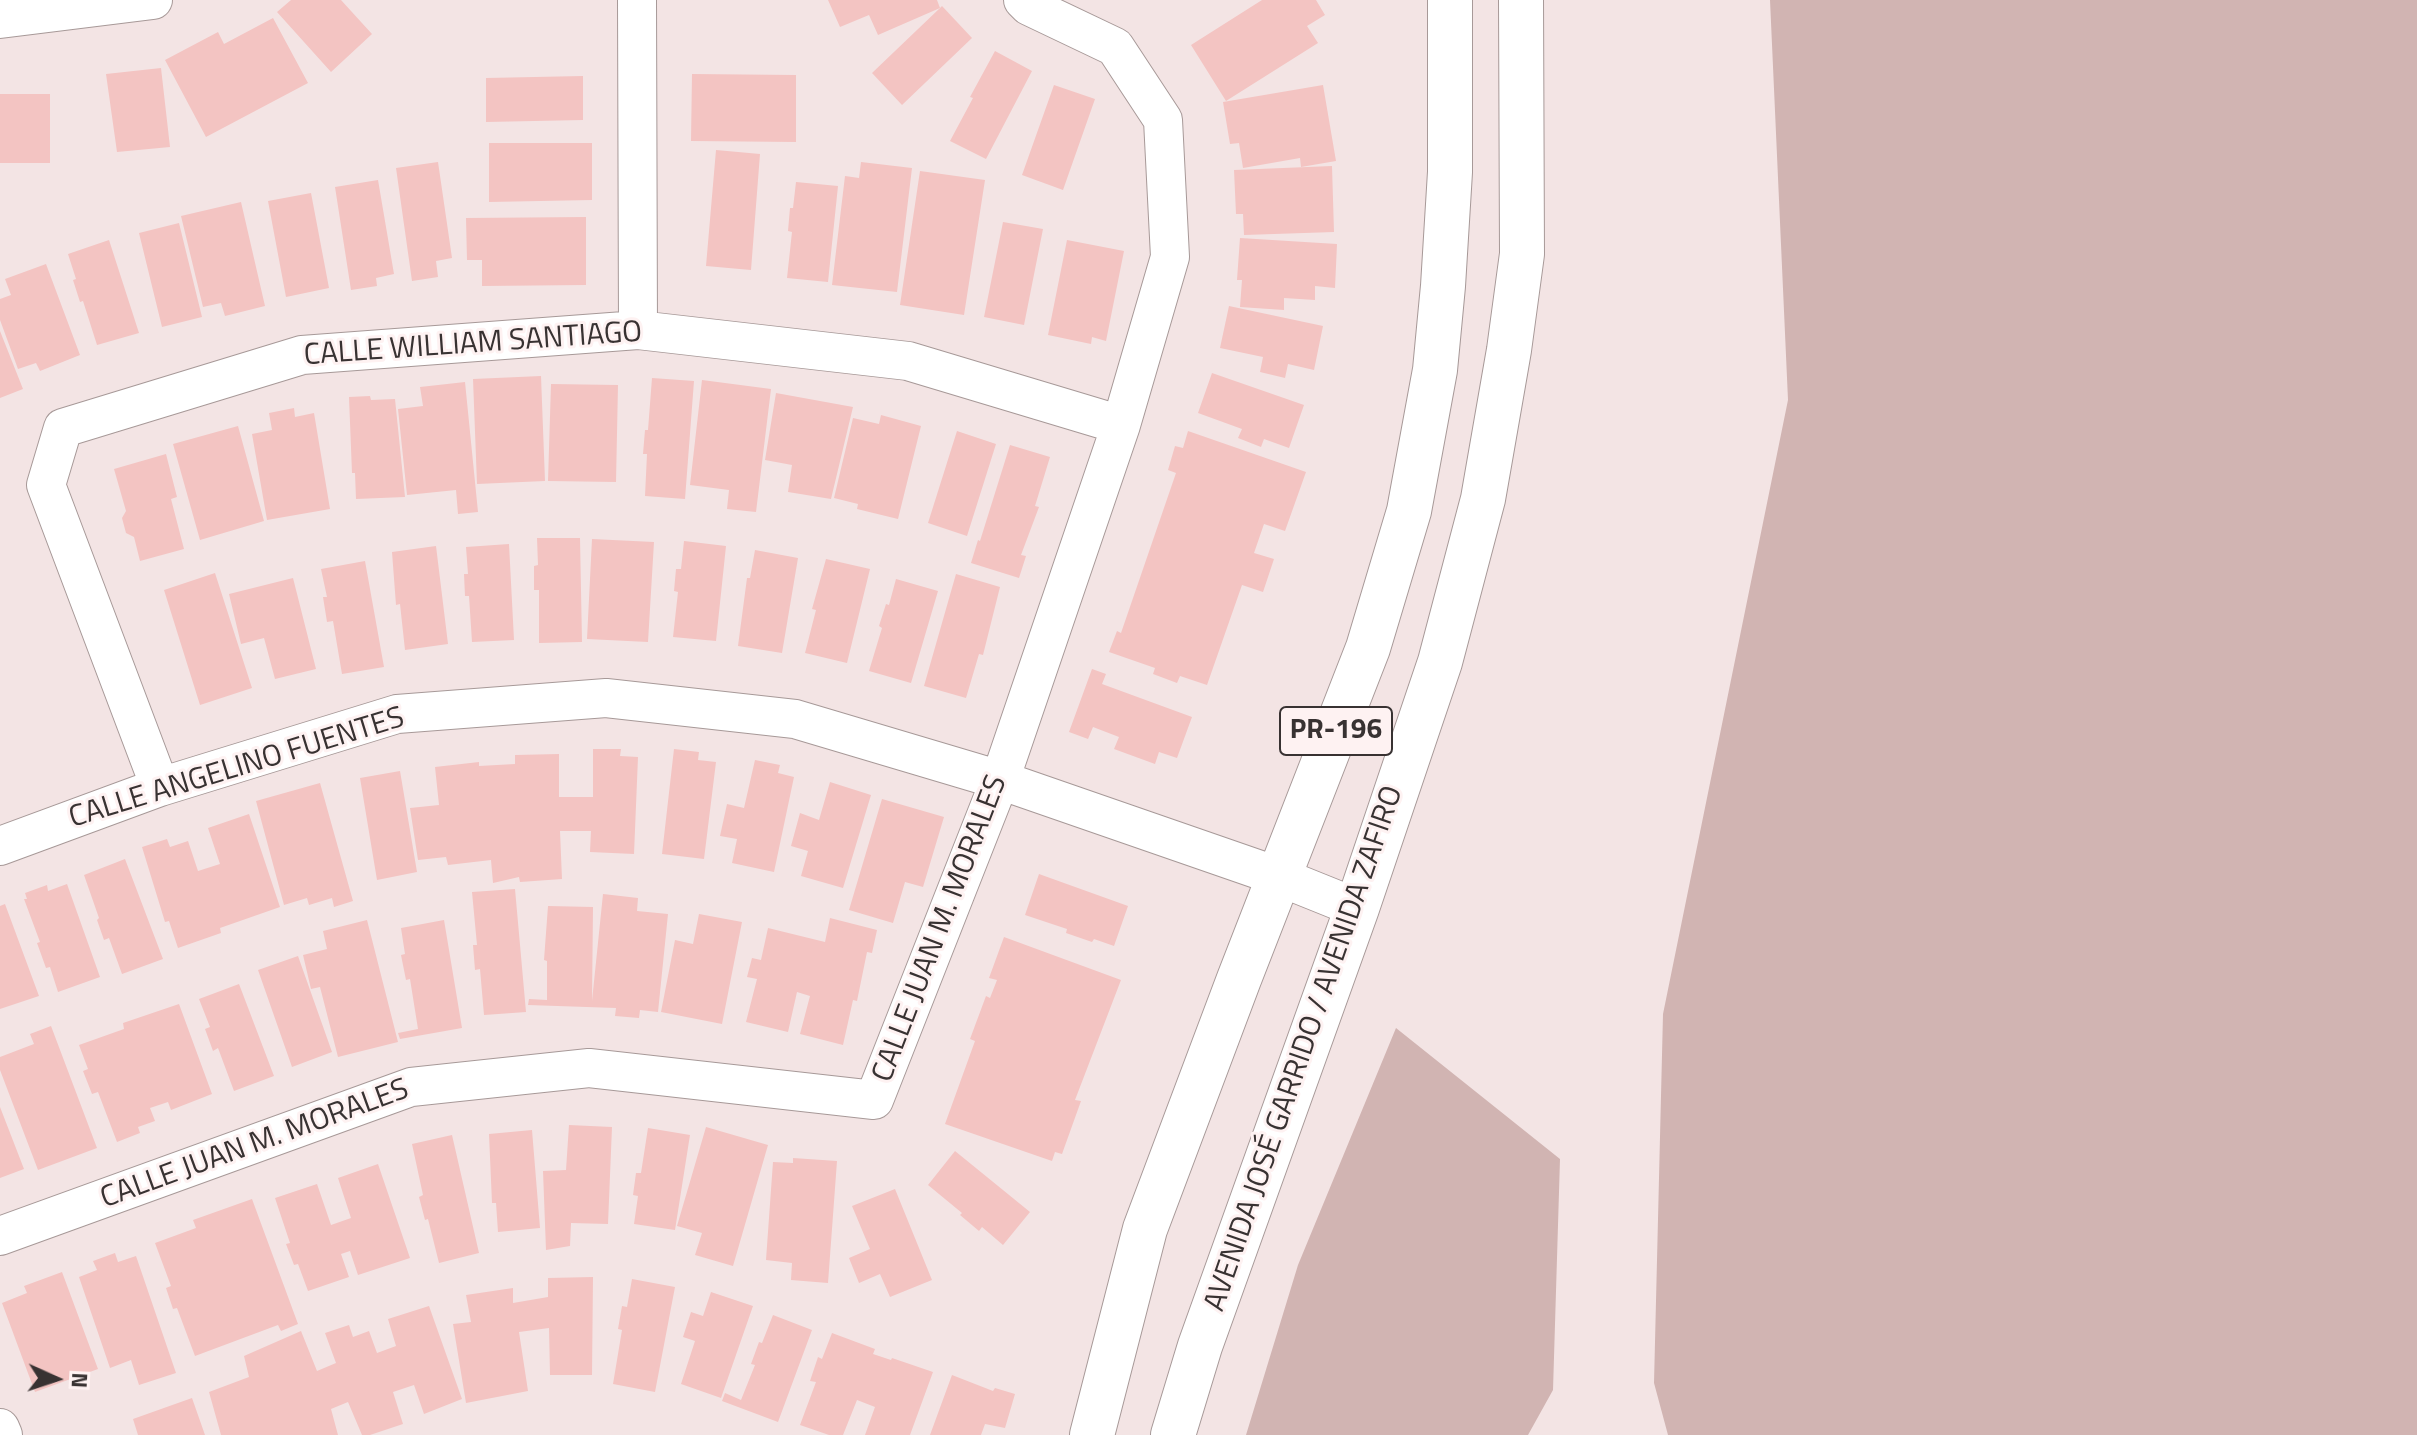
<!DOCTYPE html>
<html>
<head>
<meta charset="utf-8">
<style>
  body { margin:0 }
  #map { position:relative; width:2417px; height:1435px; overflow:hidden; background:#f3e4e4; font-family:"Titillium Web",sans-serif }
  canvas { display:block }
  .north { position:absolute; left:16px; top:1339px; width:80px; height:80px; -webkit-text-stroke:6px #fef2f2; paint-order:stroke; rotate:93deg; font-size:22px; font-weight:700; line-height:32px; text-align:center; color:#383232 }
  .north::after { content:''; display:block; margin:auto; width:28px; height:36px; background:#383232; clip-path:polygon(50% 0,100% 100%,50% 72%,0 100%) }
</style>
</head>
<body>
<div id="map">
<canvas width="2417" height="1435"></canvas>
<div class="north">N</div>
</div>
<script>
const g = document.querySelector('canvas').getContext('2d');
g.lineJoin = 'round';
function fillPath(path, color) { g.fillStyle = color; g.fill(path, 'evenodd'); }
const poly = rows => new Path2D(rows.map(r => 'M' + r).join(''));
function trace(path, color, width, dash) { g.strokeStyle = color; g.lineWidth = width; g.lineCap = dash ? 'butt' : 'round'; g.setLineDash(dash || []); g.stroke(path); }
function write(font, color, halo, rows, align = 'center') {
  g.font = font + ' "Titillium Web",sans-serif'; g.lineWidth = 6; g.setLineDash([]); g.textBaseline = 'middle'; g.strokeStyle = halo; g.fillStyle = color; for (const [text, x, y, turn = 0] of rows) {
    g.save(); g.translate(x, y); g.rotate((+turn || 0) * Math.PI / 180); g.textAlign = isNaN(turn) ? turn : align; if (halo) g.strokeText(text, 0, 0); g.fillText(text, 0, 0); g.restore();
  }
}
fillPath(poly([
  [1770,0,2417,0,2417,1435,1668,1435,1654,1383,1663,1014,1788,400],
  [1396,1028,1560,1159,1553,1390,1528,1435,1246,1435,1298,1265]
]), '#d1b4b2');
fillPath(poly([
  [291,0,341,0,372,34,331,72,277,12],
  [828,0,937,0,940,8,942,6,972,38,902,105,872,73,940,8,878,35,869,15,840,27],
  [1262,0,1316,0,1325,15,1307,26,1318,43,1226,101,1191,45],
  [273,18,308,83,206,137,165,60,218,32,224,44],
  [995,51,1032,71,986,159,950,141,973,98,970,97],
  [161,68,170,147,117,152,106,74],
  [692,74,796,75,796,142,691,141],
  [583,76,583,120,486,122,486,78],
  [1054,85,1095,99,1063,190,1022,175],
  [1323,85,1336,161,1301,167,1300,158,1243,168,1239,143,1230,144,1223,102],
  [0,94,50,94,50,163,0,163],
  [489,143,592,143,592,200,489,202],
  [716,150,760,154,751,270,706,266],
  [438,162,452,258,436,261,438,277,412,281,396,168],
  [861,162,912,168,897,292,832,285,845,176,859,178],
  [1332,166,1334,232,1244,235,1243,214,1236,214,1234,170],
  [920,171,985,180,964,315,900,305],
  [378,180,394,274,376,278,377,286,351,290,335,187],
  [796,182,838,186,828,282,787,278,792,232,788,231,790,208,793,208],
  [311,193,329,288,286,297,268,201],
  [241,202,265,306,225,316,221,303,203,307,181,216],
  [586,217,586,285,482,286,482,260,467,260,466,218],
  [1003,222,1043,229,1024,325,984,317],
  [179,223,202,317,162,327,139,233],
  [1240,238,1337,244,1335,288,1315,286,1315,300,1284,298,1284,310,1240,307,1242,280,1237,280],
  [109,240,139,333,97,345,83,301,80,302,73,280,76,279,68,254],
  [1067,240,1124,251,1106,341,1092,337,1091,344,1048,335],
  [46,264,80,355,40,371,36,363,18,369,0,320,0,299,11,295,5,279],
  [1229,306,1323,326,1314,370,1288,364,1285,378,1260,372,1263,357,1220,348],
  [0,331,23,389,0,398],
  [1212,373,1304,405,1289,448,1264,439,1261,447,1238,438,1242,429,1198,413],
  [541,376,545,481,477,484,473,379],
  [652,378,694,381,685,499,645,496,647,454,643,454,645,430,648,430],
  [702,380,771,389,756,512,727,509,729,490,690,485],
  [465,382,478,512,458,514,456,490,407,495,398,409,423,406,420,387],
  [551,384,618,385,616,482,548,481],
  [776,393,853,407,831,499,788,492,792,465,765,460],
  [370,396,371,400,395,399,405,497,356,499,355,473,352,473,349,397],
  [294,408,295,417,314,413,330,509,267,520,252,434,272,430,269,413],
  [881,415,921,426,898,519,857,509,858,504,834,498,853,418,879,424],
  [238,426,264,521,200,540,173,444],
  [957,431,996,444,967,536,928,523],
  [1188,431,1306,472,1285,531,1264,524,1254,553,1274,559,1263,592,1242,585,1207,685,1180,676,1177,683,1153,674,1155,668,1109,652,1117,631,1121,633,1176,473,1168,470,1175,446,1183,448],
  [1010,445,1050,457,1035,506,1039,507,1021,555,1026,556,1019,578,971,563,978,540,980,541],
  [166,454,177,497,171,499,184,549,140,561,134,537,126,533,122,518,126,511,114,469],
  [537,538,580,538,582,642,539,643,539,590,534,590,534,566,538,565],
  [592,539,654,542,648,642,587,639],
  [684,541,726,546,716,641,673,637,678,592,674,591,676,569,681,569],
  [509,544,514,640,472,642,469,596,465,596,464,574,468,574,466,547],
  [436,546,448,644,405,650,400,604,396,605,392,552],
  [755,550,798,558,782,653,738,646,747,578,750,578],
  [826,559,870,569,847,663,805,653,816,610,812,609],
  [365,561,384,667,342,674,333,621,327,622,323,597,327,597,321,569],
  [215,573,252,688,200,705,164,590],
  [956,574,1000,587,983,655,979,654,966,698,924,686],
  [293,578,316,669,275,679,264,638,241,644,229,594],
  [896,579,938,591,911,683,869,671,882,628,879,626,886,604,889,605],
  [1092,669,1106,674,1102,684,1192,717,1177,758,1159,752,1155,764,1114,749,1119,737,1093,727,1088,739,1069,732],
  [593,749,621,749,620,756,638,757,634,854,590,852,591,831,560,831,562,879,520,882,519,877,493,883,491,860,448,865,446,857,418,860,410,808,439,805,435,767,479,762,479,766,515,764,515,755,559,754,559,797,593,797],
  [674,749,699,752,698,760,716,762,704,859,662,854],
  [755,760,780,765,778,773,794,777,774,872,732,863,737,839,720,836,727,804,744,808],
  [400,771,417,872,377,880,360,778],
  [830,782,871,795,843,888,801,876,808,851,791,846,800,813,819,820],
  [320,783,353,901,334,907,332,898,309,905,307,898,284,905,256,801],
  [882,799,944,817,923,887,905,882,893,923,849,910],
  [249,814,280,907,220,928,221,933,178,948,169,921,165,922,142,847,167,839,170,847,188,841,198,871,220,864,208,828],
  [125,859,163,959,122,974,109,938,104,940,97,920,99,918,84,875],
  [1039,874,1128,906,1114,946,1094,939,1092,942,1066,933,1067,929,1025,915],
  [67,884,100,977,58,992,50,967,46,968,37,943,40,942,24,899,27,899,25,893,47,885,48,891],
  [515,889,526,1012,484,1015,480,969,475,970,473,945,477,945,472,892],
  [603,894,638,898,637,911,668,914,658,1012,640,1010,639,1018,615,1016,616,1008,528,1005,529,999,547,1000,547,961,544,960,548,906,593,907,592,1001],
  [5,904,39,996,0,1009,0,906],
  [699,914,742,922,722,1024,661,1012,675,940,693,944],
  [830,918,877,930,872,953,867,952,857,1001,853,1000,843,1045,800,1034,810,996,797,992,788,1032,746,1022,757,979,747,977,752,958,761,960,768,928,825,942],
  [367,920,398,1042,338,1057,320,987,311,989,303,955,327,949,323,931],
  [444,920,462,1028,400,1039,398,1033,418,1029,410,979,406,980,401,955,405,954,401,928],
  [1004,937,1121,980,1075,1100,1081,1101,1062,1154,1055,1152,1052,1161,945,1124,975,1041,970,1039,986,996,990,998,997,980,989,978],
  [298,956,332,1052,292,1067,258,970],
  [239,984,274,1076,234,1091,218,1048,213,1051,205,1029,210,1027,199,999],
  [179,1004,212,1094,171,1110,168,1102,150,1108,155,1121,138,1127,140,1133,117,1142,98,1092,92,1094,83,1071,88,1069,79,1045,124,1029,123,1023],
  [51,1026,97,1148,38,1170,0,1070,0,1057,34,1044,30,1034],
  [0,1107,24,1169,0,1178],
  [569,1125,612,1127,608,1224,571,1223,570,1246,546,1250,543,1171,566,1170],
  [706,1127,768,1145,733,1266,695,1255,702,1233,677,1226],
  [648,1128,690,1135,675,1230,634,1224,638,1196,633,1195,636,1173,641,1173],
  [532,1130,540,1228,498,1232,496,1203,492,1203,489,1134],
  [452,1135,479,1253,439,1263,428,1219,425,1220,419,1197,423,1195,412,1144],
  [955,1151,1030,1212,1003,1245,982,1227,979,1231,960,1215,962,1213,928,1185],
  [793,1158,837,1161,828,1283,791,1280,792,1263,766,1260,773,1162,793,1163],
  [378,1164,410,1258,358,1275,350,1251,341,1254,349,1277,308,1291,298,1264,294,1265,286,1244,290,1243,275,1198,317,1184,331,1225,351,1218,338,1178],
  [895,1189,932,1280,890,1297,880,1274,859,1283,849,1258,870,1249,852,1206],
  [252,1199,298,1324,281,1331,278,1325,195,1356,177,1308,173,1309,166,1288,171,1286,155,1243,196,1228,193,1220],
  [115,1253,118,1262,136,1256,176,1373,139,1385,131,1360,110,1368,79,1277,97,1270,93,1261],
  [62,1272,98,1369,35,1392,2,1303,27,1293,24,1286],
  [593,1277,592,1375,550,1375,549,1328,519,1332,528,1391,466,1403,453,1324,471,1322,466,1295,513,1288,513,1303,548,1297,548,1278],
  [632,1279,675,1287,655,1392,613,1384,622,1330,618,1329,622,1306,627,1307],
  [711,1292,753,1306,721,1398,681,1384,695,1341,683,1337,691,1312,703,1316],
  [429,1306,462,1399,424,1414,414,1385,393,1392,403,1424,370,1435,362,1435,348,1402,331,1409,338,1435,221,1435,209,1392,249,1377,244,1356,301,1331,317,1371,336,1363,325,1333,349,1325,353,1337,369,1331,377,1353,396,1346,388,1319],
  [773,1315,812,1330,778,1422,722,1401,725,1393,741,1400,755,1365,751,1364,759,1342,762,1343],
  [832,1333,875,1349,873,1354,891,1360,892,1358,933,1372,910,1435,865,1435,875,1407,857,1400,843,1435,829,1435,800,1425,816,1382,810,1381,818,1357,822,1359],
  [952,1375,993,1391,995,1388,1015,1394,1005,1428,985,1424,981,1435,930,1435],
  [192,1398,205,1435,138,1435,133,1419]
]), '#f3c4c2');
const street = poly([
  [637,0,638,330],
  [0,19,153,0],
  [160,787,46,485,63,428,302,355,638,330,908,361,1121,425],
  [0,846,160,787,397,714,606,698,795,719,1000,780,1280,877,1357,908],
  [0,1236,411,1087,589,1068,874,1100,1000,780,1121,425,1170,257,1163,120,1115,47,1029,6,1023,0],
  [0,1428,3,1435]
]);
const primary = poly([
  [1092,1435,1145,1229,1239,979,1368,648,1409,511,1435,370,1443,286,1450,172,1450,0],
  [1173,1435,1200,1346,1357,908,1440,662,1483,499,1509,350,1522,254,1521,0]
]);
trace(street, '#a79998', 40);
trace(primary, '#a79998', 46);
trace(street, '#fff', 38);
trace(primary, '#fff', 44);
for (const [x, y, w] of [
  [1336,731,112]
]) { const box = new Path2D(); box.roundRect(x - w / 2, y - 24, w, 48, 6); g.fillStyle = '#fef2f2'; g.fill(box); trace(box, '#383232', 2); }
write('bold 28px', '#383232', null, [
  ["PR-196",1336,731]
]);
write('30px', '#383232', '#fef2f2', [
  ["CALLE WILLIAM SANTIAGO",473,345,-4],
  ["CALLE ANGELINO FUENTES",237,769,-17],
  ["CALLE JUAN M. MORALES",941,929,-69],
  ["AVENIDA JOSÉ GARRIDO / AVENIDA ZAFIRO",1305,1049,-71],
  ["CALLE JUAN M. MORALES",255,1145,-20]
]);
</script>
</body>
</html>
